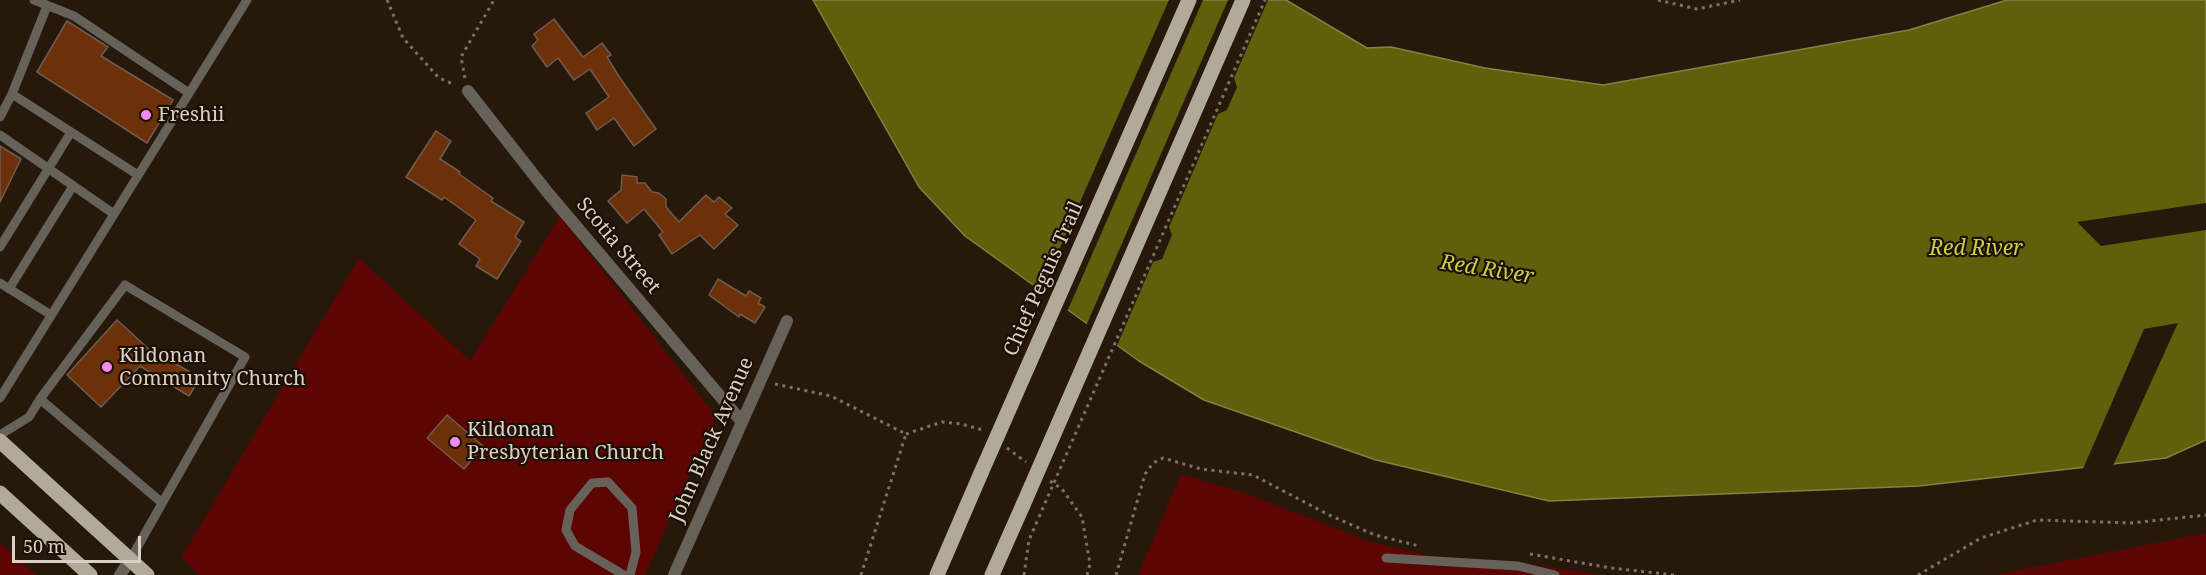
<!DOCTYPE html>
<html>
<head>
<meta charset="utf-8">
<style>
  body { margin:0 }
  #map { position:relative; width:2206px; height:575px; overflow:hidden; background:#26190b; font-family:"Noto Serif",serif }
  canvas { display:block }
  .scale { position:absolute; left:12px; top:536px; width:129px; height:27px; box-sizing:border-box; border:3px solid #d9d1c7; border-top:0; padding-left:8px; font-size:18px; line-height:21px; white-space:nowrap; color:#d9d1c7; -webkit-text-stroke:4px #1c1004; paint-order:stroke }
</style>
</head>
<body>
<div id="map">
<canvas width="2206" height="575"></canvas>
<div class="scale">50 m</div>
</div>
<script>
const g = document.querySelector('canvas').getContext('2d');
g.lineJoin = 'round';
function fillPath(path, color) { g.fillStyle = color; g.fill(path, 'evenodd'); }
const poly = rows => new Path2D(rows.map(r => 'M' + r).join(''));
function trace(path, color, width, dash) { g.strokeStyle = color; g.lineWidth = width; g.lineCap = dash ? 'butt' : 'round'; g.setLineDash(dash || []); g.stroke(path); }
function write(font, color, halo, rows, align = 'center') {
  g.font = font + ' "Noto Serif",serif'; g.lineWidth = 4.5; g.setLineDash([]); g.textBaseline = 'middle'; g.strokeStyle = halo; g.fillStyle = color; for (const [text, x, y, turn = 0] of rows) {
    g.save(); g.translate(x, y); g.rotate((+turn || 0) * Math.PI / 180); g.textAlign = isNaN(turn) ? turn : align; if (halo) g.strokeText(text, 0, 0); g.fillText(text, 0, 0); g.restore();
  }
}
fillPath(poly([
  [560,216,716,416,645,575,200,575,181,558,359,258,470,361],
  [1181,474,1248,494,1371,542,1432,556,1522,563,1601,575,1138,575],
  [2206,533,2206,575,1994,575],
  [0,543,36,575,0,575]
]), '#5d0503');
const water = poly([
  [813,0,1286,0,1367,48,1391,47,1485,68,1603,85,1909,30,2007,0,2206,0,2206,440,2166,458,1919,486,1549,501,1376,460,1204,400,1139,361,965,236,919,187,813,0]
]);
fillPath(water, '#615f0c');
trace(water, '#858144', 1.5);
fillPath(poly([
  [1169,0,1203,0,1067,312,1040,293],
  [1228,0,1268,0,1234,78,1237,87,1227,110,1218,114,1169,227,1172,235,1162,259,1153,262,1116,348,1086,326],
  [2206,203,2206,230,2101,246,2077,222],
  [2178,323,2112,468,2082,471,2144,329]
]), '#26190b');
const building = poly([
  [554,19,583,57,602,43,611,55,607,57,618,75,656,129,634,146,614,118,597,130,586,113,609,97,590,69,574,80,558,58,547,67,532,46,538,40,534,34,554,19],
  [67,21,108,47,101,56,173,100,147,143,37,72,67,21],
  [436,131,451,141,440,159,460,172,459,174,493,198,491,201,524,222,515,237,521,241,497,279,476,266,480,259,459,244,476,220,444,197,442,200,406,177,436,131],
  [0,146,21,159,0,202,0,146],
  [622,175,637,177,637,183,645,183,652,192,659,193,666,199,666,207,679,222,706,195,714,202,719,197,732,208,725,214,738,225,714,249,700,235,672,254,659,235,663,232,644,209,627,223,608,201,621,190,622,175],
  [718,279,746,296,749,291,761,298,758,303,765,307,755,323,740,314,739,317,709,295,718,279],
  [117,320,163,362,166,358,200,378,189,396,140,366,101,407,67,375,117,320],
  [447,415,483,446,464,469,427,438,447,415]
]);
fillPath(building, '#6d3109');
trace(building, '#705b51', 1.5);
trace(poly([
  [387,0,403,38,439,78,455,85],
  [1658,0,1697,9,1740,0],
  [465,78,461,57,494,0],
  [775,384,831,396,906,434],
  [906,434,942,422,961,424,983,430],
  [1007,448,1026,462],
  [1050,481,1062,489,1082,517,1090,564,1087,575],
  [1530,554,1611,568,1674,575],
  [861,575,906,434],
  [1024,575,1029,540,1039,517],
  [1116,575,1145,474,1153,463,1163,458,1201,469,1253,475,1329,515,1375,535,1419,546],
  [1918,575,1981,538,2037,520,2131,523,2206,515]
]), '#7c7165', 3, [3, 4.5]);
trace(poly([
  [34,0,74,16,189,93],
  [12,94,138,175],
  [0,117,12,94,47,6],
  [0,135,114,214],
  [0,247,71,132],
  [0,283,51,315],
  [9,289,73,186],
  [0,398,247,0],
  [40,399,125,285,245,357,130,560],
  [0,435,29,417,40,399,161,502],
  [1386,558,1518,566,1555,575],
  [624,575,575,546,566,530,570,510,592,483,608,482,632,508,636,552,630,575]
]), '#66625a', 9);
trace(poly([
  [468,91,548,193,742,422],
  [674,575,787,321]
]), '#66625a', 12);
trace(poly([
  [120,575,130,560]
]), '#66625a', 12);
trace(poly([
  [0,441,147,575],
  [0,493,90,575],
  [937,575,981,473],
  [992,575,1023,505]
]), '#b2aa98', 15);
trace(poly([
  [1039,517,1265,0]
]), '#7c7165', 3, [3, 4.5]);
trace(poly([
  [981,473,1189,0],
  [1023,505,1243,0]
]), '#b2aa98', 15);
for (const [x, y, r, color] of [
  [146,115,6,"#f689ee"],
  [107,367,6,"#f689ee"],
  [455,442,6,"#f689ee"]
]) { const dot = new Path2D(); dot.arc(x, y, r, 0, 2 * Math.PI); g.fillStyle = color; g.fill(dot); trace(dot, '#1c1004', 2); }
write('20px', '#d9d1c7', '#1c1004', [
  ["Freshii",158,115],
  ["Kildonan",119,356],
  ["Community Church",119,379],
  ["Kildonan",467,430],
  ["Presbyterian Church",467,453]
], 'left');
write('20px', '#d9d1c7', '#1c1004', [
  ["Scotia Street",618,246,50],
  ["Chief Peguis Trail",1044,279,-66],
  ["John Black Avenue",712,440,-66]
]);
write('italic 21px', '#cfcc46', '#1c1004', [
  ["Red River",1976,249],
  ["Red River",1487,270,9]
]);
</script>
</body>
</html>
